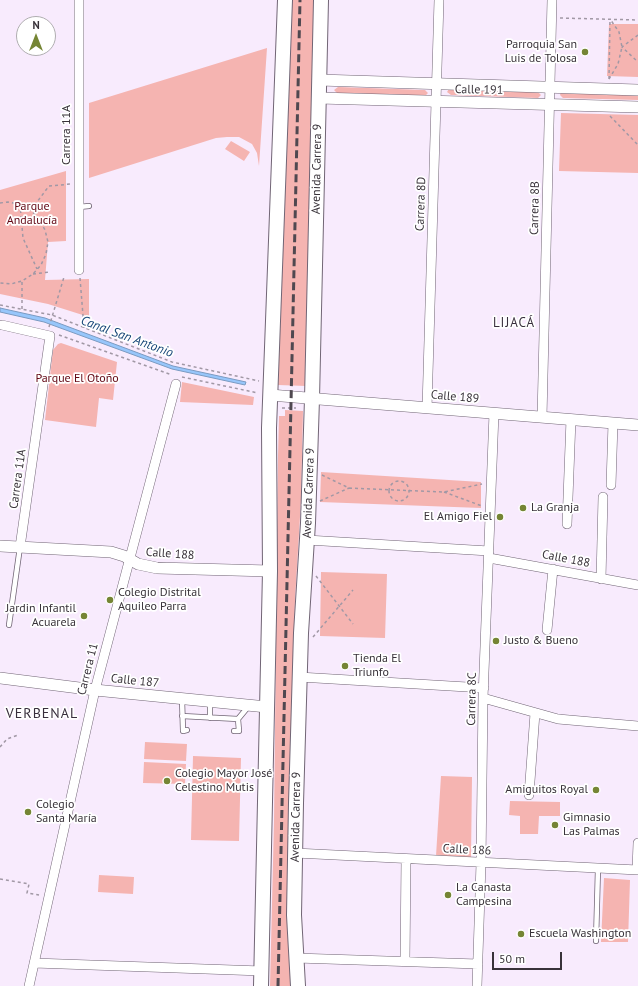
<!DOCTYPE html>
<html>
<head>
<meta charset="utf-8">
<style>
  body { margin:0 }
  #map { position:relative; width:638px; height:986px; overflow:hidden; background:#f8ebfd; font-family:"PT Sans",sans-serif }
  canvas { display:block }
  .north { position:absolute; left:16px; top:16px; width:40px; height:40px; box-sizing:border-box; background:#fff; border:1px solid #afadb0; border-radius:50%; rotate:0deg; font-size:11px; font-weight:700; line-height:16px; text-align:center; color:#383239 }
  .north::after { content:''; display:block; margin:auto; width:14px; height:18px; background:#758534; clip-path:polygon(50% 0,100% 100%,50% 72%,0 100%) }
  .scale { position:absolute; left:492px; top:952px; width:70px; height:18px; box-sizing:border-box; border:2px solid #383239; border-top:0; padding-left:5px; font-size:12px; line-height:14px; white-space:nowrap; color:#383239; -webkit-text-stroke:3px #fff; paint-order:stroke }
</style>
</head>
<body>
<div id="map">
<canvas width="638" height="986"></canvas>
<div class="north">N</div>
<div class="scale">50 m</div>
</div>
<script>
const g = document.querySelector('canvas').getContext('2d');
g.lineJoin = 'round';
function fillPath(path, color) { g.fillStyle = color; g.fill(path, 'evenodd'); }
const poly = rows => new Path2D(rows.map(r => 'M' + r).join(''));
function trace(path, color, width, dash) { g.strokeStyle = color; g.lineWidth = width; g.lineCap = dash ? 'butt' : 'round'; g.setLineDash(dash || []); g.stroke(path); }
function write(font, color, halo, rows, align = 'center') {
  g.font = font + ' "PT Sans",sans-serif'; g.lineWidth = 3.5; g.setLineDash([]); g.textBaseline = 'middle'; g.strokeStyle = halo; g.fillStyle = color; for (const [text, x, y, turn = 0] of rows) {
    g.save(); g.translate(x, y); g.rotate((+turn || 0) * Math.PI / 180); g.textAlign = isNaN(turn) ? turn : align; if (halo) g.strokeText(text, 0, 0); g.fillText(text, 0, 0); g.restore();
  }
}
fillPath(poly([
  [292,0,314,0,306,386,278,385],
  [609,24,638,24,638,77,607,76],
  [267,48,259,166,257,153,252,144,239,137,227,137,216,138,89,178,89,103],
  [338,87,425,90,428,93,425,96,337,93,334,90],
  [449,89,538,92,541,95,538,98,451,95,447,92],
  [561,92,638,94,638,100,563,98,560,95],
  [561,113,638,115,638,173,559,171],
  [231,141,250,152,244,161,225,149],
  [66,171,66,241,48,242,45,280,89,279,89,317,48,304,0,294,0,190],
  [61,343,117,362,113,400,99,398,96,427,45,420,53,350,58,344],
  [182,382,254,397,253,405,180,402],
  [285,410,303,411,301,500,295,600,290,820,292,986,270,986,274,821,278,456,279,416,285,416],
  [321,472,481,482,481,508,320,502],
  [321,572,387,574,385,638,320,636],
  [145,742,187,744,186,761,144,759],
  [193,756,241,758,239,841,191,840],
  [144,762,186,764,185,784,143,783],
  [441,776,472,777,471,859,436,856],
  [510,801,560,802,560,816,539,816,538,834,520,834,520,816,509,815],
  [99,875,134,877,133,894,98,892],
  [604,878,630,880,628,942,601,942]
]), '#f5b4b1');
const water = poly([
  [0,308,45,318,173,366,246,382,245,385,172,369,44,322,0,312,0,308]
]);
fillPath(water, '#97c6fb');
trace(water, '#7a9ac1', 1);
const service = poly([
  [79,207,89,206],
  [9,625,20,547],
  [182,699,183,731,187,730],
  [182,716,238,719],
  [210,718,210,702],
  [234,731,239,731,238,719,248,707],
  [596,941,598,868]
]);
const minor = poly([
  [79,0,79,270],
  [2,325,50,336,20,547],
  [427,408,439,0],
  [542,417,552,0],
  [611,485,613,423],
  [567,524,571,419],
  [307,540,489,551],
  [489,558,638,585],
  [601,579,603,497],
  [547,630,553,569],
  [299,677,484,688],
  [483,698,558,719,638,726],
  [529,795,535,713],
  [295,853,638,870],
  [637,870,638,843],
  [296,958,478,964],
  [405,961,406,859],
  [34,963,262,971],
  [29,986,95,690,176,384],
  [477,986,481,863,483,698,494,413]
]);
const tertiary = poly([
  [319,80,638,90],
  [319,98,638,107],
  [270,395,638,425],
  [0,546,111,552,124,556,138,564,157,568,270,571],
  [0,678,95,690,267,707]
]);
const primary = poly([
  [261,986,270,571,269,428,285,0],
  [298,986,294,915,296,803,301,633,308,523,312,399,321,0]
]);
trace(service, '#716575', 6);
trace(minor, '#716575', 10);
trace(tertiary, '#716575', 12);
trace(primary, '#716575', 16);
trace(poly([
  [560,18,638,20],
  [638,35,622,47,638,62],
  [609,79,618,64,622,47,619,32,610,19],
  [609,79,610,19],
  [610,116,638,145],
  [0,203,8,202,20,204,31,210,39,219,45,230,48,242,46,254,41,265,33,274,22,281,11,284,0,283],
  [20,204,23,238,37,269],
  [31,210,49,186,71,184],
  [33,274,50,272],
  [80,278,84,328],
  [0,305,52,315,172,362,259,381],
  [22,309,22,281],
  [49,327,64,277],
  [59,335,172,375],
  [182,377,258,393],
  [282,408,296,408],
  [322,475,349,488,444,492,482,484],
  '389 491a10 10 0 1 1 20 0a10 10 0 1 1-20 0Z',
  [444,492,482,506],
  [320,501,349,488],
  [316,576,353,624],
  [313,637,353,590],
  [0,747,7,739,18,735],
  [0,879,29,884,27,893,39,895]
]), '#a198a5', 1.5, [3, 3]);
trace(service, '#fff', 4.5);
trace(minor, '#fff', 9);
trace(tertiary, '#fff', 11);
trace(primary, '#fff', 14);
trace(poly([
  [278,986,300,0]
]), '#4f4850', 3, [8, 4]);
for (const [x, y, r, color] of [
  [585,52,4,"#758534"],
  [523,508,4,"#758534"],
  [500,517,4,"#758534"],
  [110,600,4,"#758534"],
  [84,616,4,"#758534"],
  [496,641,4,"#758534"],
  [345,666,4,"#758534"],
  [167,781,4,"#758534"],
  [596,790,4,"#758534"],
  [28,812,4,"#758534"],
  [555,825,4,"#758534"],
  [448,895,4,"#758534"],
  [521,934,4,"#758534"]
]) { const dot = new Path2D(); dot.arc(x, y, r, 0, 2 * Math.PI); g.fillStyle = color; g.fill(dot); trace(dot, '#fff', 1.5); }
write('12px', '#383239', '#fff', [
  ["Parroquia San",577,45,"right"],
  ["Luis de Tolosa",577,59,"right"],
  ["La Granja",531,508],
  ["El Amigo Fiel",492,517,"right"],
  ["Colegio Distrital",118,593],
  ["Aquileo Parra",118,607],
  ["Jardin Infantil",76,609,"right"],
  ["Acuarela",76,623,"right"],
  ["Justo & Bueno",504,641],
  ["Tienda El",353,659],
  ["Triunfo",353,673],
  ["Colegio Mayor José",175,774],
  ["Celestino Mutis",175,788],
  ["Amiguitos Royal",588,790,"right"],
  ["Colegio",36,805],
  ["Santa María",36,819],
  ["Gimnasio",563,818],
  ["Las Palmas",563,832],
  ["La Canasta",456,888],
  ["Campesina",456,902],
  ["Escuela Washington",529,934]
], 'left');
write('12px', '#383239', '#fff', [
  ["Calle 191",479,90,1],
  ["Carrera 11A",67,135,-90],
  ["Avenida Carrera 9",317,169,-89],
  ["Carrera 8D",421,204,-88],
  ["Carrera 8B",535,208,-89],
  ["Calle 189",455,397,5],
  ["Carrera 11A",18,479,-82],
  ["Avenida Carrera 9",309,493,-88],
  ["Calle 188",170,554,4],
  ["Calle 188",566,559,11],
  ["Carrera 11",88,669,-76],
  ["Calle 187",135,681,6],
  ["Carrera 8C",472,699,-89],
  ["Avenida Carrera 9",296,817,-89],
  ["Calle 186",467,850,3]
]);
write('12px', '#610613', '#fff', [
  ["Parque",32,207],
  ["Andalucía",32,221],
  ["Parque El Otoño",77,379]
]);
g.letterSpacing = '1px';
write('13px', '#382e3c', '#fff', [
  ["LIJACÁ",514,323]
]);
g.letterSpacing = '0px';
write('italic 13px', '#174778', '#fff', [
  ["Canal San Antonio",127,337,20]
]);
g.letterSpacing = '1px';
write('14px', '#382e3c', '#fff', [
  ["VERBENAL",42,714]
]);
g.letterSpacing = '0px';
</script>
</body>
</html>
